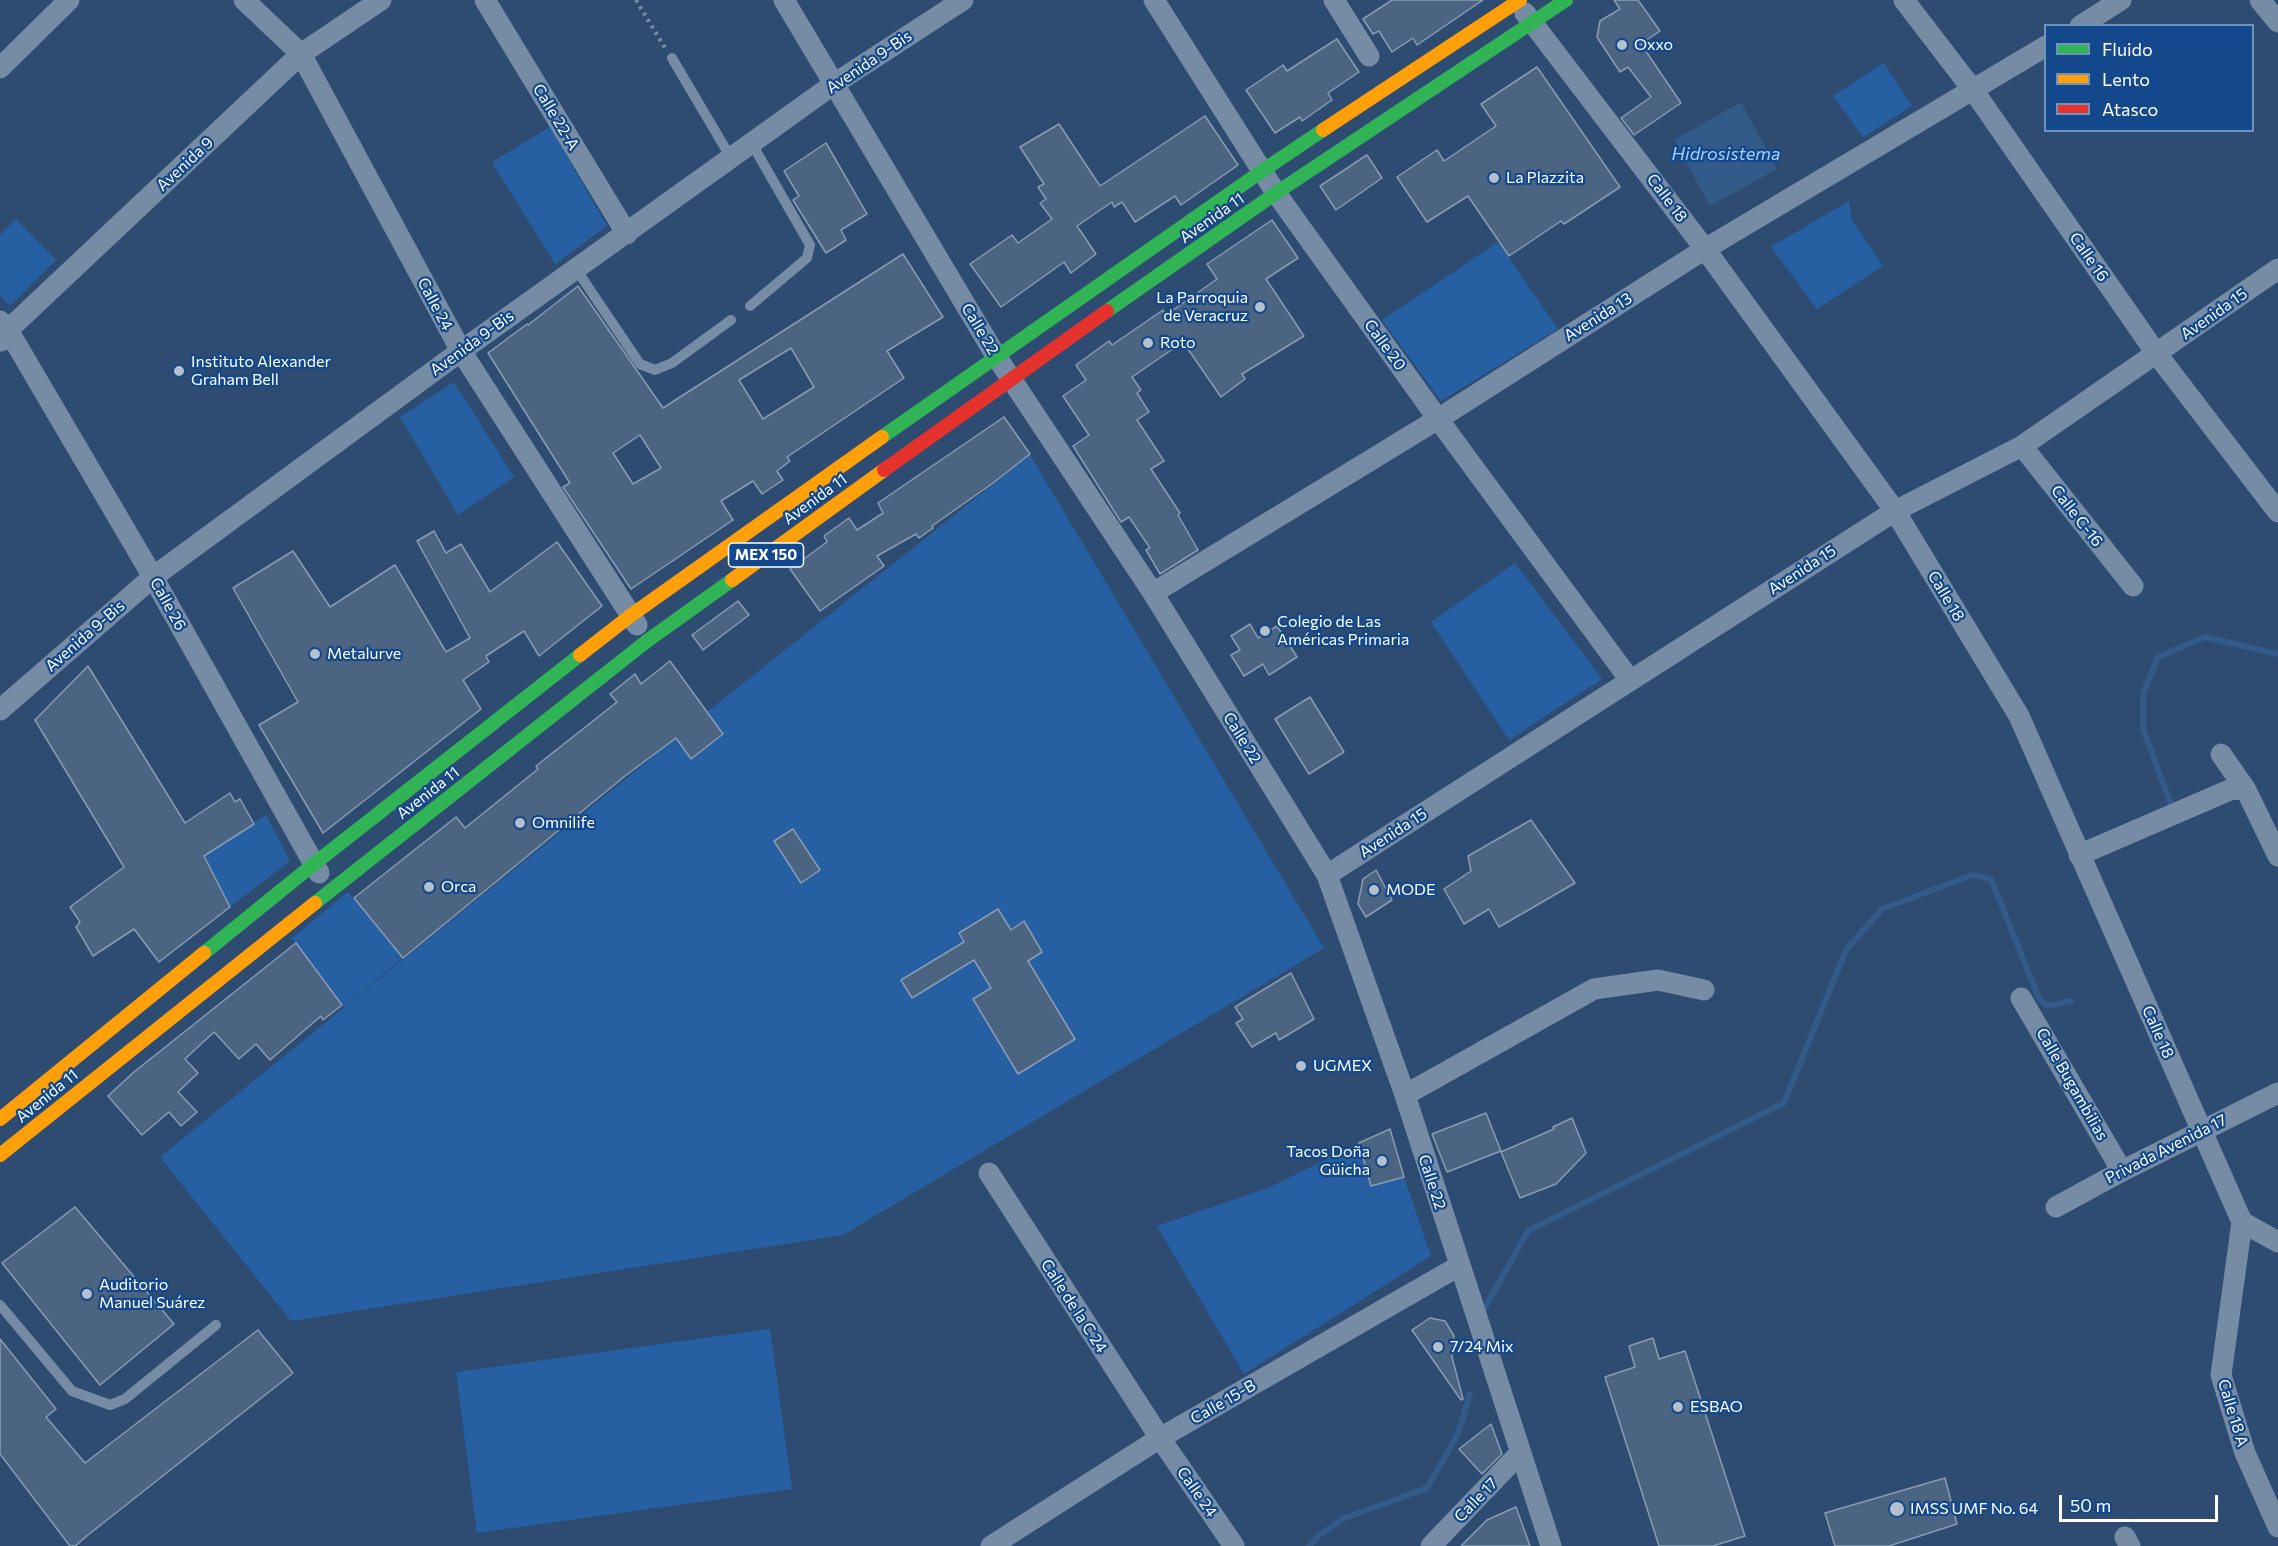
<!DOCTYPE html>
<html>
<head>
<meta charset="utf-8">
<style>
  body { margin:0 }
  #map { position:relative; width:2278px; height:1546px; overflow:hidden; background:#2e4c71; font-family:Commissioner,sans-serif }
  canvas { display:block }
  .legend { position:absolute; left:2044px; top:24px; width:210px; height:108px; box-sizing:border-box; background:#13498c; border:2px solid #7192ba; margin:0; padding:8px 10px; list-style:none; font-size:18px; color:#fff }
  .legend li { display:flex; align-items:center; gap:12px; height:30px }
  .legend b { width:30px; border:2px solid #7192ba }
  .scale { position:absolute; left:2059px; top:1495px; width:159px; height:27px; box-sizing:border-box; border:3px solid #fff; border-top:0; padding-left:8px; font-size:18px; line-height:21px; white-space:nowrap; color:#fff; -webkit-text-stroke:4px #13498c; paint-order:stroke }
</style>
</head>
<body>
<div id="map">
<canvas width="2278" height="1546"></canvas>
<ul class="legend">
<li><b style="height:8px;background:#30b455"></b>Fluido</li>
<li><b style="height:8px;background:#ff9f0a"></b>Lento</li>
<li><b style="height:8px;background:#e5322d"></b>Atasco</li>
</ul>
<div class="scale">50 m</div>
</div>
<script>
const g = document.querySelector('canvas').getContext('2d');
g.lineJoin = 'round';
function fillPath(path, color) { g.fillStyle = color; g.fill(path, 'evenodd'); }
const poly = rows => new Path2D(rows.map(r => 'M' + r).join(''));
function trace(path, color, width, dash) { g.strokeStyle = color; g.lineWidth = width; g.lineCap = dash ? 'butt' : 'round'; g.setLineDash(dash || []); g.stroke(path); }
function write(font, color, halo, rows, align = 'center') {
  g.font = font + ' Commissioner,sans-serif'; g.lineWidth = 4.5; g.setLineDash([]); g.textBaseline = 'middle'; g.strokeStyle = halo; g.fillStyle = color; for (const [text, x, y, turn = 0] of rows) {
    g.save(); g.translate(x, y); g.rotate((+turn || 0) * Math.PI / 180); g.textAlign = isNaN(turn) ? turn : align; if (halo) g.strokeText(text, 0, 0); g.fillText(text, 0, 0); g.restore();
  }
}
fillPath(poly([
  [1884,63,1912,106,1863,137,1833,96],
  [550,127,607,226,555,264,492,162],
  [1849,201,1852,220,1883,266,1817,309,1771,247],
  [16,219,56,260,10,306,0,296,0,235],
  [1498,242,1558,329,1441,401,1382,320],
  [454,382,514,477,458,515,400,417],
  [1030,455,1324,948,843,1235,291,1321,160,1157,676,738,691,759,723,735,707,712],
  [1515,563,1602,679,1509,740,1431,622],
  [266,815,290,861,230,907,204,856],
  [348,892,403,958,344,1007,292,938],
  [1359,1143,1371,1186,1404,1177,1431,1256,1244,1374,1157,1226,1268,1188],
  [770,1329,792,1489,477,1533,456,1372]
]), '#2660a3');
fillPath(poly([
  [1741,102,1777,169,1710,206,1674,140]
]), '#335b8a');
trace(poly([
  [2173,810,2143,729,2143,694,2158,657,2205,637,2278,654],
  [1484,1309,1528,1231,1784,1103,1846,950,1882,909,1972,875,1991,879,2039,999,2048,1006,2071,1001],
  [1309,1546,1319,1535,1345,1518,1427,1488,1458,1434,1470,1394]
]), '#335b8a', 6);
const building = poly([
  [1392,0,1483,0,1417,45,1413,38,1392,52,1379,31,1373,34,1363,19,1392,0],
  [1614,0,1638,0,1660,31,1641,44,1681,103,1634,135,1621,118,1651,97,1628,67,1620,72,1597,37,1600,21,1620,9,1614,0],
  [1337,39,1359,72,1328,93,1332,100,1302,121,1300,117,1275,133,1246,90,1283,65,1287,71,1337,39],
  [1537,67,1620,187,1564,224,1561,221,1509,256,1468,196,1427,222,1397,177,1437,150,1444,161,1496,126,1481,104,1537,67],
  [1205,116,1238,165,1181,205,1175,196,1135,222,1122,202,1114,207,1112,202,1077,226,1096,254,1071,273,1064,262,1001,307,970,264,1012,235,1018,243,1052,219,1040,203,1046,199,1038,187,1044,184,1020,147,1059,124,1100,186,1205,116],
  [826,143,867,214,841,230,846,240,826,253,793,200,799,196,784,171,826,143],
  [1367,155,1382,178,1336,210,1320,186,1367,155],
  [1272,220,1298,258,1266,279,1304,336,1242,374,1245,379,1221,397,1183,342,1132,377,1141,390,1137,393,1149,412,1137,420,1164,461,1151,469,1180,513,1178,515,1198,550,1160,574,1146,550,1150,548,1129,517,1121,522,1073,446,1089,435,1063,396,1086,380,1076,365,1109,341,1112,345,1163,310,1166,315,1217,279,1207,264,1272,220],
  [903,254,943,317,887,351,904,378,787,457,790,461,777,471,783,480,762,494,753,481,721,501,733,520,631,589,563,487,570,483,488,353,527,324,528,325,578,286,663,408,903,254],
  [791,348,814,387,763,419,739,380,791,348],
  [640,435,661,468,633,484,613,453,640,435],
  [1004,417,1030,454,993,483,932,526,933,528,919,538,916,534,877,556,884,566,820,611,790,569,827,542,824,536,849,518,857,530,883,513,878,503,1004,417],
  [434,531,446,553,461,544,490,592,557,542,602,606,539,656,524,631,486,656,489,662,463,680,481,709,323,833,259,725,298,702,233,588,293,551,330,607,395,565,446,652,470,638,417,541,434,531],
  [738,601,749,615,703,650,692,635,738,601],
  [1250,624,1258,638,1277,626,1297,657,1269,675,1263,664,1244,676,1231,655,1240,650,1231,636,1250,624],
  [670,661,723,734,691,759,676,738,625,776,403,958,354,898,456,817,465,828,538,769,536,766,617,702,610,694,635,674,641,684,670,661],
  [88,666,185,823,230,793,235,802,240,799,254,824,204,856,230,907,159,962,134,929,93,956,76,927,80,922,70,907,124,867,35,720,88,666],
  [1310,697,1344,752,1309,774,1275,719,1310,697],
  [1531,820,1575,883,1499,927,1489,909,1464,924,1444,889,1471,871,1468,856,1531,820],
  [793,829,820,870,801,883,774,841,793,829],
  [1376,870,1392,900,1366,917,1358,904,1363,879,1376,870],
  [998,909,1011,930,1024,921,1042,952,1028,961,1075,1039,1018,1074,973,999,991,988,974,960,912,998,901,980,964,942,959,933,998,909],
  [296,943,342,1005,323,1020,321,1016,270,1060,256,1044,239,1059,214,1032,185,1059,198,1073,178,1092,197,1112,181,1126,169,1112,142,1135,108,1096,134,1072,296,943],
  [1291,973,1314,1019,1279,1040,1276,1033,1252,1047,1236,1023,1243,1019,1235,1007,1291,973],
  [1486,1113,1501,1151,1447,1172,1432,1134,1486,1113],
  [1572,1118,1586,1153,1556,1184,1520,1198,1501,1152,1554,1129,1553,1127,1572,1118],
  [1390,1129,1404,1177,1371,1186,1359,1143,1390,1129],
  [75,1207,174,1324,100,1385,2,1263,75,1207],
  [1430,1318,1445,1321,1454,1336,1452,1357,1463,1399,1461,1400,1412,1330,1430,1318],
  [258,1330,293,1373,88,1535,75,1546,70,1546,0,1454,0,1339,56,1409,46,1417,85,1463,258,1330],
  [1653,1338,1659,1359,1685,1351,1745,1536,1713,1546,1659,1546,1605,1377,1635,1367,1629,1346,1653,1338],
  [1491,1424,1502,1454,1482,1474,1459,1449,1491,1424],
  [1945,1478,1957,1524,1889,1546,1835,1546,1825,1513,1945,1478],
  [1516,1507,1530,1546,1461,1546,1487,1520,1516,1507]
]);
fillPath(building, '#4b6481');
trace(building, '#8a9cb3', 1.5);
trace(poly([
  [636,0,665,48]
]), '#758ca4', 4, [3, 4.5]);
trace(poly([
  [672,58,731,158],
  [576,269,640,364,655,370,672,363,731,320],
  [750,306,807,258,810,245,752,144],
  [0,1305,72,1391,110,1405,125,1399,216,1325]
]), '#758ca4', 10);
trace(poly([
  [244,0,301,54,461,351,637,625],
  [485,0,627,234],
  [784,0,996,356,1153,593,1327,875,1405,1095,1551,1546],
  [1154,0,1276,193,1438,419,1630,680],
  [1334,0,1369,56],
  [1904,0,1973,90,2156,353,2278,512],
  [2260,0,2278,22],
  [1525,13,1705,249,1895,511,2019,716,2242,1222,2278,1242],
  [2080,26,2121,0],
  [0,68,69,0],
  [0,321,8,330,153,577,319,873],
  [1,341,8,330,301,54,381,0],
  [2022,446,2133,586],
  [1153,593,1438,419,1705,249,2046,46],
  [0,710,153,577,461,351,834,84,963,0],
  [2221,754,2246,790,2278,856],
  [2079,855,2232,789,2246,790],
  [1327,875,1895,511,2022,446,2278,269],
  [2021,998,2122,1171],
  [1405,1095,1594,989,1658,980,1704,990],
  [989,1173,1160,1438,1234,1546],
  [2056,1207,2122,1171,2278,1093],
  [2242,1222,2221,1375,2245,1453,2278,1527],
  [2125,1537,2130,1546],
  [991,1546,1160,1438,1459,1266],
  [1431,1546,1520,1453]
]), '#758ca4', 21);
trace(poly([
  [1107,311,1276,193,1566,0],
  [882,437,1262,171,1323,130],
  [315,903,647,641,732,580],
  [204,953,314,864,580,655]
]), '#30b455', 14);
trace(poly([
  [1323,130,1520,0],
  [732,580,884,470],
  [580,655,630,616,882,437],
  [0,1119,204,953],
  [0,1155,315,903]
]), '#ff9f0a', 14);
trace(poly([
  [884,470,1107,311]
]), '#e5322d', 14);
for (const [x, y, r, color] of [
  [1622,45,6,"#b6c0cd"],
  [1494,178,6,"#b6c0cd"],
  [1260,307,6,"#b6c0cd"],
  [1148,343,6,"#b6c0cd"],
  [179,371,6,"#b6c0cd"],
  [1265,631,6,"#b6c0cd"],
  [315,654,6,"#b6c0cd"],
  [520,823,6,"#b6c0cd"],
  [429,887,6,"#b6c0cd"],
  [1374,890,6,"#b6c0cd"],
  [1301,1066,6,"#b6c0cd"],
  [1382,1161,6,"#b6c0cd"],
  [87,1294,6,"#b6c0cd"],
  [1438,1347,6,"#b6c0cd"],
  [1678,1407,6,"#b6c0cd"],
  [1897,1509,8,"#b6c0cd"]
]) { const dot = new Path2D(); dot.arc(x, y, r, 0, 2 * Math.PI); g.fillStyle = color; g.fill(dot); trace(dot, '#13498c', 2); }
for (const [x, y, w] of [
  [766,555,75]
]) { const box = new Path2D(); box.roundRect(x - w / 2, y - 12, w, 24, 4.5); g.fillStyle = '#13498c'; g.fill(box); trace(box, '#fff', 1.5); }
write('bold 15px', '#fff', null, [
  ["MEX 150",766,555]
]);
write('16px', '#fff', '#13498c', [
  ["Oxxo",1634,45],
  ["La Plazzita",1506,178],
  ["La Parroquia",1248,298,"right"],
  ["de Veracruz",1248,316,"right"],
  ["Roto",1160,343],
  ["Instituto Alexander",191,362],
  ["Graham Bell",191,380],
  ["Colegio de Las",1277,622],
  ["Américas Primaria",1277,640],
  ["Metalurve",327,654],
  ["Omnilife",532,823],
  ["Orca",441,887],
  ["MODE",1386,890],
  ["UGMEX",1313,1066],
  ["Tacos Doña",1370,1152,"right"],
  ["Güicha",1370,1170,"right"],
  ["Auditorio",99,1285],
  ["Manuel Suárez",99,1303],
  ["7/24 Mix",1450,1347],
  ["ESBAO",1690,1407],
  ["IMSS UMF No. 64",1910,1509]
], 'left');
write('16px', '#fff', '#13498c', [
  ["Avenida 9-Bis",869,62,-34],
  ["Calle 22-A",556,117,59],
  ["Avenida 9",185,164,-43],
  ["Calle 18",1667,198,53],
  ["Avenida 11",1212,218,-35],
  ["Calle 16",2089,257,55],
  ["Calle 24",435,304,62],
  ["Avenida 15",2214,314,-35],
  ["Avenida 13",1598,317,-32],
  ["Calle 22",980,329,59],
  ["Avenida 9-Bis",472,343,-36],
  ["Calle 20",1385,345,54],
  ["Avenida 11",815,499,-36],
  ["Calle C-16",2077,516,52],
  ["Avenida 15",1802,570,-33],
  ["Calle 18",1946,596,59],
  ["Calle 26",168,604,61],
  ["Avenida 9-Bis",85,636,-41],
  ["Calle 22",1242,738,58],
  ["Avenida 11",428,793,-38],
  ["Avenida 15",1393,833,-33],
  ["Calle 18",2158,1032,66],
  ["Calle Bugambilias",2072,1084,60],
  ["Avenida 11",47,1096,-39],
  ["Privada Avenida 17",2166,1149,-27],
  ["Calle 22",1432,1182,72],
  ["Calle de la C 24",1074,1306,57],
  ["Calle 15-B",1223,1402,-30],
  ["Calle 18 A",2233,1413,73],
  ["Calle 24",1197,1492,55],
  ["Calle 17",1476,1500,-46]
]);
write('italic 18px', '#a7cdf8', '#13498c', [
  ["Hidrosistema",1726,154]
]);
</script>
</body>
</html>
